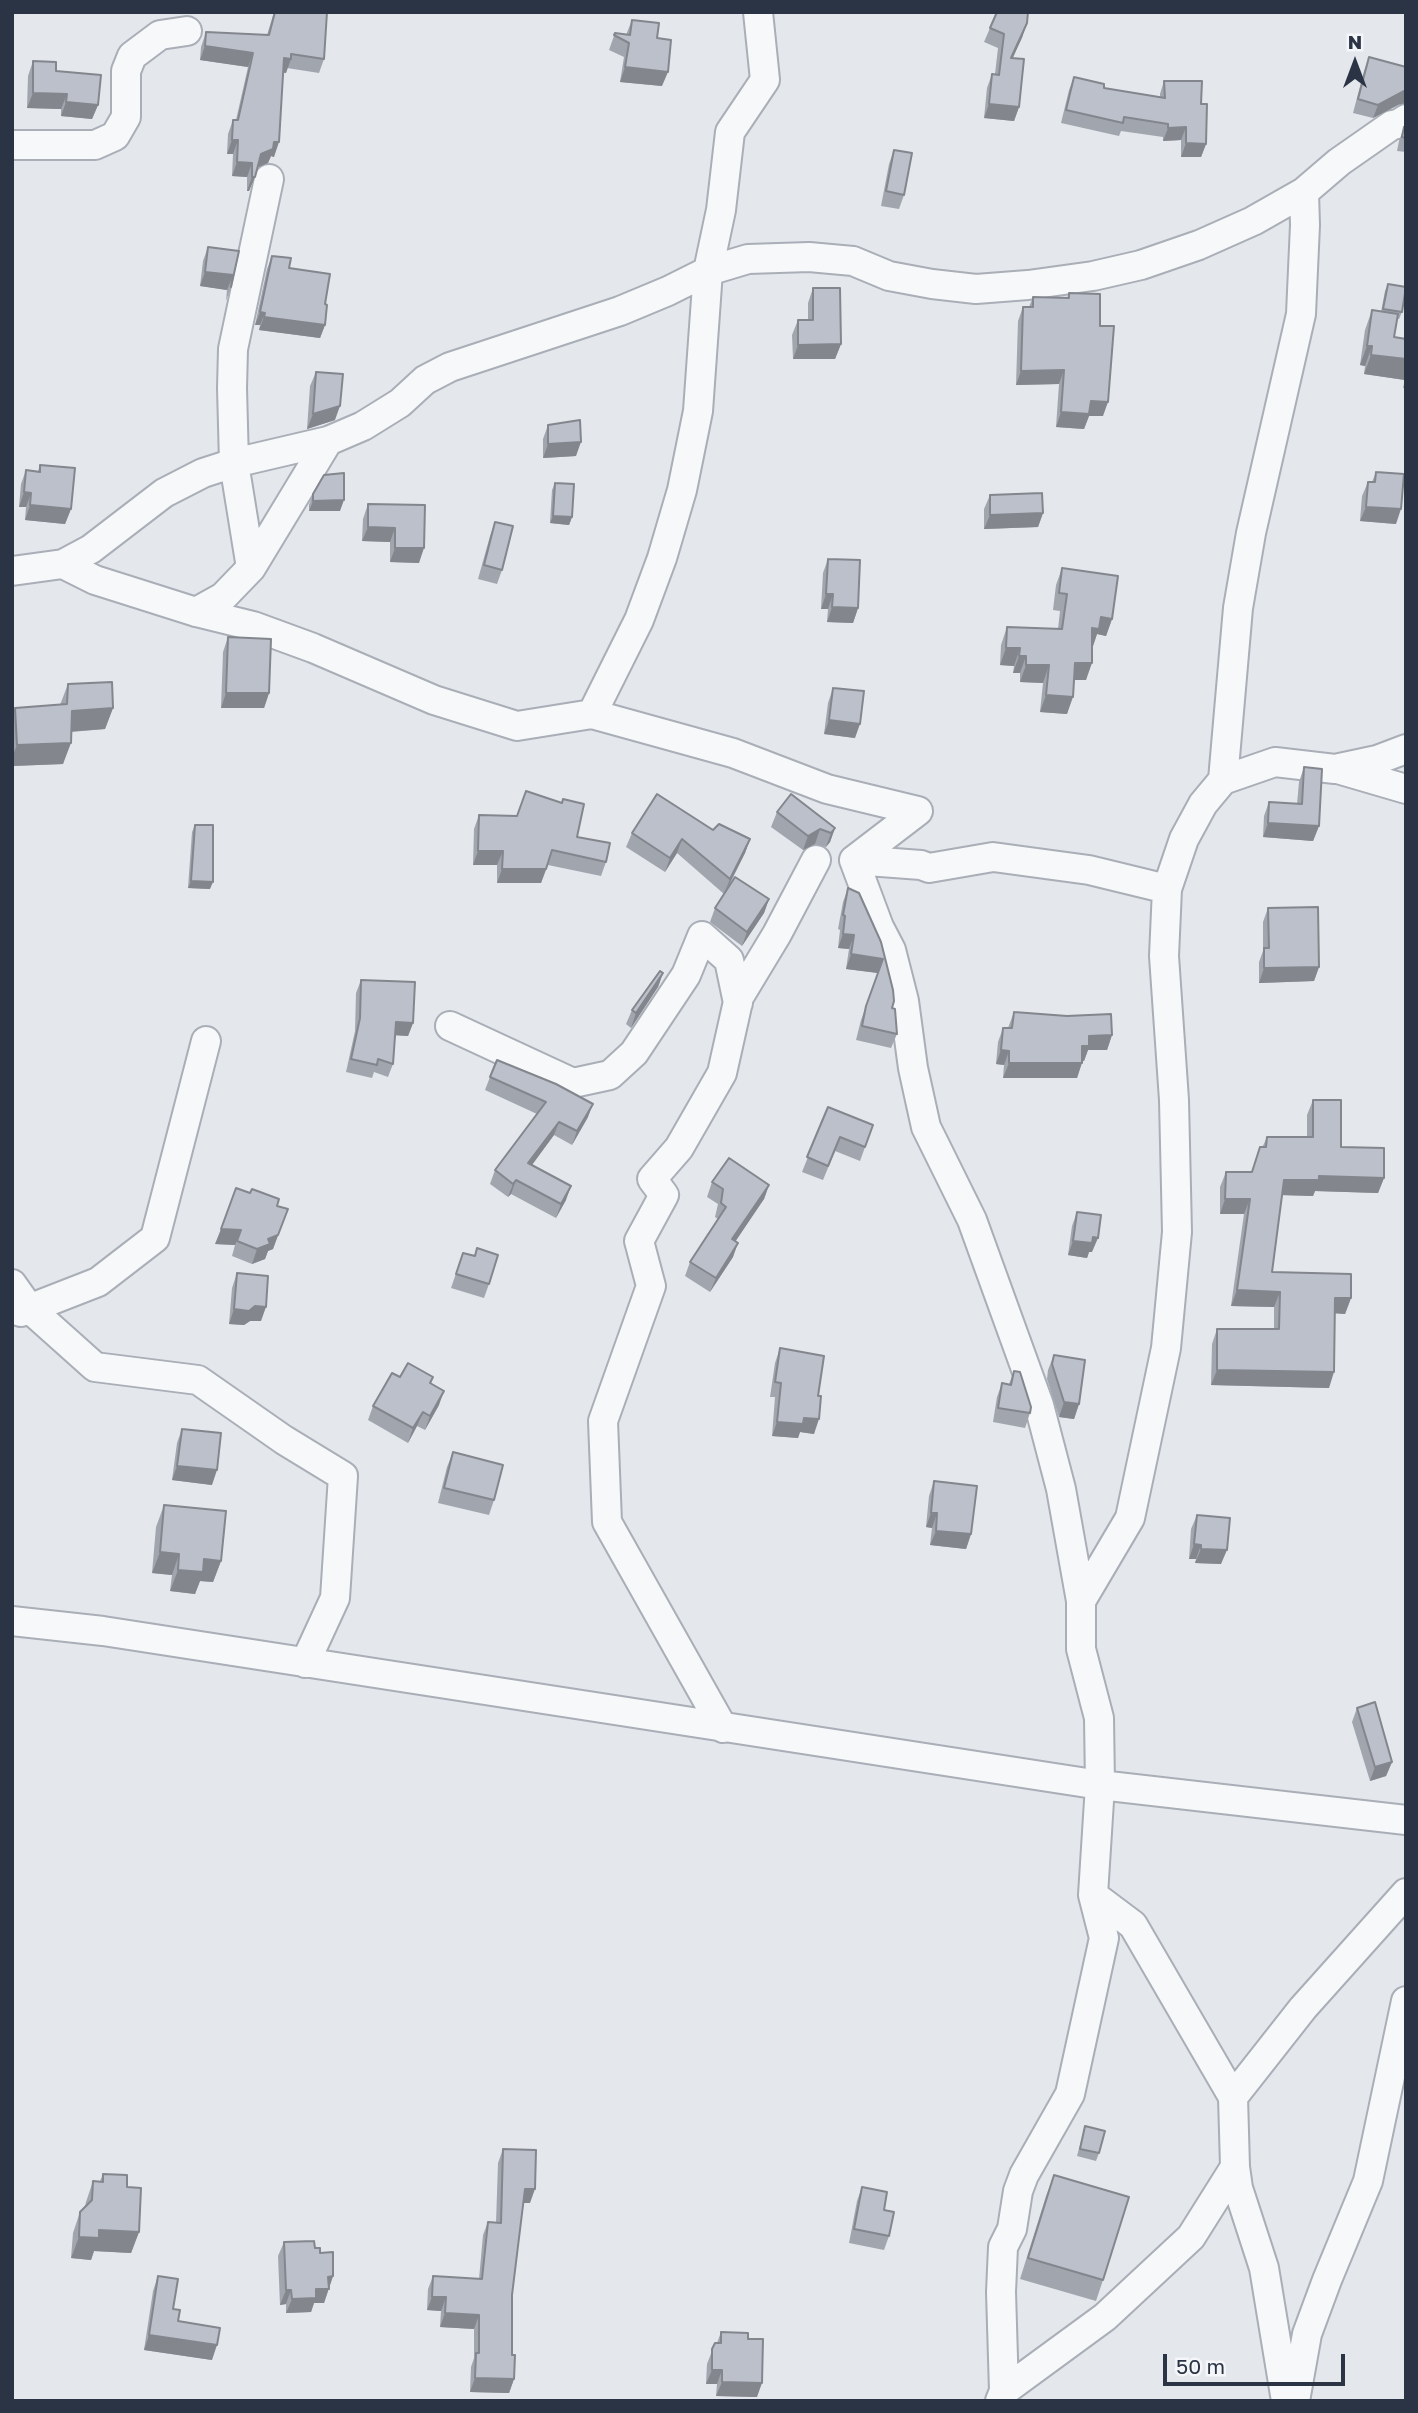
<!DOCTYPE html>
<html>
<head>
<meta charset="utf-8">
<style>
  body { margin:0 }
  #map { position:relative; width:1418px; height:2413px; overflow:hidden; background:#e4e7ec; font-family:"Golos Text",sans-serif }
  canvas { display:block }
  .frame { position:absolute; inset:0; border:14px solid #2b3445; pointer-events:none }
  .north { position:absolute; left:1320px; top:28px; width:70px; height:70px; -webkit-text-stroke:5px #f4f6f9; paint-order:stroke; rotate:0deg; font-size:19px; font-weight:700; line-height:28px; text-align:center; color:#2b3445 }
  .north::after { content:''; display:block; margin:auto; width:24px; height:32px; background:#2b3445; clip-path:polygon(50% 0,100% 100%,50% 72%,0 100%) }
  .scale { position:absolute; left:1163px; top:2354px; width:182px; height:32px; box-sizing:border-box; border:4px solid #2b3445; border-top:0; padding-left:9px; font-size:21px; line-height:24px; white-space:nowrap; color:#2b3445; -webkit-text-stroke:5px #f4f6f9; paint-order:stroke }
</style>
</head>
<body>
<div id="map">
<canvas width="1418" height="2413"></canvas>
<div class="frame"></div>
<div class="north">N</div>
<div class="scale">50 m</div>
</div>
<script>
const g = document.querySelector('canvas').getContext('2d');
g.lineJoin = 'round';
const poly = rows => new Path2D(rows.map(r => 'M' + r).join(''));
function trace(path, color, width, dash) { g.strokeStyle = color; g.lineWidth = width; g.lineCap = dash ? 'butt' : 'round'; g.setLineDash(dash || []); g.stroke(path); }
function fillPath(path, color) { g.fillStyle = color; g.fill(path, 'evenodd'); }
const minor = poly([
  [12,145,95,145,115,136,126,117,126,71,132,56,160,35,187,31],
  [63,564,95,580,196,612,253,626,313,648,434,700,517,726,592,714,733,753,827,789,918,811,854,860],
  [251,568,234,463,232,388,233,349,269,179],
  [12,571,63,564,91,549,164,493,203,473,234,463,328,441,363,426,400,403,425,380,450,367,620,311,668,291,708,271,748,259,809,257,853,261,889,276,932,284,976,289,1028,285,1093,276,1141,265,1199,245,1253,221,1304,192,1339,162,1392,125,1398,124,1406,119],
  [196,612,223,597,251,568,328,441],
  [592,714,639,620,662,558,682,490,698,411,708,271,721,210,730,132,765,80,758,12],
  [1341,770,1406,789],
  [1223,780,1238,608,1251,533,1301,314,1305,225,1304,192],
  [854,860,879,927,891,950,904,1001,913,1068,926,1127,972,1220,1039,1405,1061,1489,1081,1601,1081,1649,1099,1718,1100,1785,1093,1895,1104,1938,1070,2094,1024,2175,1018,2191,1012,2229,1003,2247,1001,2292,1004,2391],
  [854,860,921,865,929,868,993,857,1089,870,1167,889],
  [450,1026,573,1083,610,1075,634,1053,686,975,702,936,729,960,738,1003],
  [12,1284,29,1308,95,1367,198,1380,284,1440,343,1476,335,1598,305,1663],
  [15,1310,21,1312,98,1282,155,1238,206,1041],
  [1081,1601,1130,1518,1166,1348,1177,1232,1174,1100,1164,956,1167,889,1184,839,1203,804,1223,780,1275,762,1335,769,1377,760,1406,749],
  [12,1621,103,1631,1100,1785,1406,1820],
  [723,1728,607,1522,603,1421,651,1286,639,1241,664,1195,652,1179,679,1148,722,1073,739,997,777,934,816,860],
  [1093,1895,1133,1925,1233,2097],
  [1235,2167,1238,2188,1264,2268,1286,2401],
  [1000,2401,1004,2391,1105,2317,1191,2237,1235,2167,1233,2097,1303,2008,1406,1893],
  [1295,2401,1307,2334,1327,2280,1368,2181,1406,2001]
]);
trace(minor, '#a9aeb7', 32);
trace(minor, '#f7f8fa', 28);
fillPath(poly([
  [274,12,327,12,324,59,319,73,287,68,286,73,283,72,274,157,271,156,268,163,257,168,249,191,247,191,247,177,232,176,233,154,227,154,228,134,233,120,236,120,248,67,200,60,201,47,206,32,267,35],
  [632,20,657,38,662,86,620,82,624,57,609,50,615,33,626,35],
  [1027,23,1013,58,1019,107,1014,121,984,118,987,88,992,74,995,74,998,48,984,42,990,28],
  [1369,57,1398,105,1373,118,1353,113,1364,71],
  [33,61,98,105,92,119,61,116,61,109,27,108,28,76],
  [1074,77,1104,88,1160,97,1160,94,1164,81,1201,104,1206,144,1201,157,1181,157,1181,140,1163,141,1163,137,1121,131,1119,136,1061,123,1069,90],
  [1406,126,1406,152,1397,151,1399,141,1404,127],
  [894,150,904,195,899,209,881,206,889,164],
  [208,247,239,251,231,287,226,301,227,290,200,286,203,261],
  [272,256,289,268,325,304,325,325,320,338,259,330,260,325,255,325,267,269],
  [1388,284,1402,312,1399,319,1397,319,1394,337,1406,339,1406,388,1403,388,1405,380,1364,374,1365,366,1360,365,1365,330,1372,310,1381,312,1385,291],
  [813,288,841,344,835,359,793,359,792,335,798,320,808,320,808,303],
  [1069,293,1100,326,1103,416,1089,416,1084,429,1056,427,1059,384,1016,385,1018,321,1023,307,1029,307,1033,297,1067,298],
  [316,372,335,420,307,429,310,386],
  [548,425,576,456,543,458,543,439],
  [40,465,71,509,65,524,25,520,26,507,19,507,21,484,26,470,38,471],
  [1376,472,1396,524,1360,521,1362,496,1368,482,1372,482],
  [555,483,572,517,569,525,550,523,552,490],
  [313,494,340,511,309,511,309,505],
  [990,495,1043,513,1038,527,984,529,984,509],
  [368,504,425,505,419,563,390,562,390,542,362,541,363,519],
  [495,522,502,570,497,584,478,579,490,536],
  [828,559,858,608,853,623,827,622,828,609,821,609,823,573],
  [1062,568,1112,619,1106,636,1097,634,1093,646,1092,646,1086,680,1074,680,1067,714,1040,712,1043,683,1020,682,1020,673,1013,673,1014,666,1000,665,1001,645,1007,627,1058,629,1060,611,1053,610,1056,585],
  [228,637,269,693,264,708,221,708,223,652],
  [68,684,113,708,105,729,71,732,63,764,12,766,12,717,15,708,60,705],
  [833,688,855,738,824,734,828,703],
  [1304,767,1319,826,1313,841,1263,837,1264,816,1269,802,1297,804,1299,782],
  [563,799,577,837,606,862,601,876,548,865,541,883,497,883,497,865,473,865,474,829,479,815,517,816,562,803],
  [777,812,835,828,830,842,826,847,815,844,803,850,771,827],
  [195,825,210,889,188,888,192,832],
  [713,830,750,839,745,853,725,894,769,899,764,913,742,946,710,922,715,908,724,894,677,853,665,872,626,847,632,833],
  [848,888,892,1008,897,1034,891,1048,856,1040,861,1020,878,973,846,969,849,949,838,948,840,930,838,929,843,902],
  [1268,908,1319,967,1314,981,1259,983,1259,962,1263,951,1263,922],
  [663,973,658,987,631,1028,626,1024,632,1010],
  [361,980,413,1023,408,1036,395,1035,393,1064,388,1077,374,1072,372,1078,346,1072,355,1031,356,993],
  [1014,1012,1112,1035,1107,1050,1088,1050,1084,1061,1082,1061,1077,1078,1003,1078,1004,1065,996,1064,998,1042,1003,1028,1008,1028],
  [490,1077,588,1117,572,1145,554,1135,532,1165,566,1200,556,1218,511,1194,508,1197,490,1184,495,1170,537,1114,485,1090],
  [1313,1100,1341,1147,1384,1178,1378,1193,1315,1191,1313,1196,1282,1195,1272,1272,1351,1298,1345,1314,1335,1313,1329,1388,1211,1385,1212,1344,1217,1329,1274,1329,1274,1307,1231,1306,1244,1214,1220,1214,1220,1187,1226,1172,1251,1172,1267,1137,1307,1137,1307,1115],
  [828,1107,873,1125,860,1161,835,1151,823,1180,802,1172],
  [712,1182,769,1185,764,1199,735,1241,733,1257,710,1292,685,1276,690,1262,718,1219,715,1217,718,1204,707,1197],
  [277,1206,288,1209,273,1249,268,1251,265,1259,252,1264,232,1256,235,1245,215,1244],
  [1077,1212,1092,1252,1089,1252,1087,1258,1068,1255,1072,1226],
  [463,1253,489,1284,484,1298,451,1288],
  [237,1273,261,1321,250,1321,244,1325,229,1324,232,1288],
  [780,1348,818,1396,814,1434,800,1432,798,1438,772,1436,775,1397,770,1397,775,1363],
  [1054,1355,1079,1404,1074,1419,1059,1417,1047,1379,1048,1370],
  [1014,1371,1030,1413,1025,1428,993,1422,997,1397,1002,1383,1009,1384],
  [400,1377,433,1377,431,1383,439,1405,425,1430,417,1426,408,1443,368,1420,373,1406],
  [182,1429,212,1485,172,1480,177,1443],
  [453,1452,494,1500,489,1515,438,1503,447,1467],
  [934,1481,971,1534,966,1549,930,1545,932,1528,926,1527,929,1496],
  [164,1505,221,1561,213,1582,200,1581,195,1594,170,1591,172,1575,152,1573,156,1527],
  [1197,1515,1221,1564,1195,1563,1196,1559,1189,1559,1191,1529],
  [1357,1708,1392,1762,1386,1776,1370,1781,1352,1722],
  [1085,2126,1099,2153,1096,2161,1077,2156],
  [503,2149,530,2203,523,2203,512,2295,512,2355,514,2379,509,2393,470,2392,471,2367,474,2358,474,2329,440,2327,441,2311,427,2310,428,2289,433,2276,479,2279,483,2235,488,2222,496,2223,498,2163],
  [103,2174,127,2187,139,2232,131,2253,94,2251,91,2260,71,2258,73,2233,80,2212,85,2207,86,2202,93,2181,100,2181],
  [1054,2175,1103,2280,1096,2301,1020,2279,1046,2196],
  [862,2187,884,2210,889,2236,884,2250,849,2243,857,2201],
  [284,2242,315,2248,320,2253,333,2276,324,2303,314,2303,311,2312,286,2313,286,2304,280,2305,278,2256],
  [158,2276,178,2321,212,2360,144,2350,153,2291],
  [721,2332,748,2339,757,2397,716,2396,717,2384,706,2384,707,2364,715,2343,717,2343]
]), '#a1a5ae');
fillPath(poly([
  [1027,23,1022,38,1006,72,1011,58],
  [205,46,253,53,248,67,200,60],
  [284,58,291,59,286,73,279,72],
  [625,67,668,72,662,86,620,82],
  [1406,90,1406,103,1398,105,1373,118,1378,105],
  [33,93,67,94,61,109,27,108],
  [66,102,98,105,92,119,61,116],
  [989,104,1019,107,1014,121,984,118],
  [1186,127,1181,140,1163,141,1168,128],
  [232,140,238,140,233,154,227,154],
  [274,142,279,142,274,157,271,156,268,163,256,168,261,154],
  [1186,143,1206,144,1201,157,1181,157],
  [237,162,252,163,247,177,232,176],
  [252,177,255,177,249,191,247,191],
  [205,272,233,275,227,290,200,286],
  [260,312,265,313,260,325,255,325],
  [264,317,325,325,320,338,259,330],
  [841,344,835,359,793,359,798,345],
  [1367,346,1372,346,1365,366,1360,365],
  [1371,355,1406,359,1406,376,1405,380,1364,374],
  [1064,370,1059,384,1016,385,1021,371],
  [1091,401,1108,402,1103,416,1089,416,1084,429,1056,427,1061,412],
  [340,406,335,420,307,429,313,414],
  [581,442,576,456,543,458,548,444],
  [24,492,31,493,26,507,19,507],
  [344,500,340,511,309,511,313,501],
  [30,505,71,509,65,524,25,520],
  [1366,507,1401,509,1396,524,1360,521],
  [1043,513,1038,527,984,529,990,515],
  [553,516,572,517,569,525,550,523],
  [368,527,395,528,390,542,362,541],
  [395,548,424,548,419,563,390,562],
  [826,594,833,594,828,609,821,609],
  [832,607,858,608,853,623,827,622],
  [1101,617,1112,619,1106,636,1097,634,1093,646,1085,645,1092,628],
  [1006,648,1020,648,1014,666,1000,665],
  [1019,656,1026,656,1020,673,1013,673],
  [1075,663,1092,663,1086,680,1069,680],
  [1026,665,1049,665,1043,683,1020,682],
  [226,693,269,693,264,708,221,708],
  [1046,695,1073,697,1067,714,1040,712],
  [113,708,105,729,65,732,72,711],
  [829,720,860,724,855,738,824,734],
  [71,743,63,764,12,766,12,757,17,745],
  [1268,823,1319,826,1313,841,1263,837],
  [835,828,830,842,826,847,831,833],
  [820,829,815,844,803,850,808,836],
  [682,839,677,853,665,872,670,858],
  [750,839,745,853,724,894,730,879],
  [478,851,503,851,497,865,473,865],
  [502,869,546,869,541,883,497,883],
  [191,881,213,882,210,889,188,888],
  [769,899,764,913,742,946,747,932],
  [843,934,854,935,849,949,838,948],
  [851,954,883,959,878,973,846,969],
  [1319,967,1314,981,1259,983,1264,968],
  [663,973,658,987,631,1028,636,1013],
  [396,1022,413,1023,408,1036,391,1035],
  [1112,1035,1107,1050,1088,1050,1084,1061,1077,1061,1082,1046,1089,1036],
  [1001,1050,1009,1051,1004,1065,996,1064],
  [1009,1063,1082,1063,1077,1078,1003,1078],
  [593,1104,588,1117,572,1145,577,1131],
  [559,1122,554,1135,523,1177,528,1163],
  [1319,1176,1384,1178,1378,1193,1315,1191,1313,1196,1279,1195,1284,1180],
  [516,1180,511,1194,508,1197,513,1184],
  [769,1185,764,1199,727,1254,732,1239],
  [571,1186,566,1200,556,1218,561,1204],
  [1225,1199,1250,1199,1244,1214,1220,1214],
  [221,1229,241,1230,235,1245,215,1244],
  [278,1235,273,1249,268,1251,265,1259,252,1264,257,1249,268,1239],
  [1093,1237,1098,1238,1092,1252,1089,1252,1087,1258,1068,1255,1073,1241],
  [738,1243,733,1257,710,1292,716,1278],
  [1237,1290,1280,1292,1274,1307,1231,1306],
  [1335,1298,1351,1298,1345,1314,1330,1313],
  [255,1306,266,1307,261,1321,250,1321,244,1325,229,1324,234,1309],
  [1217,1370,1334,1372,1329,1388,1211,1385],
  [444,1391,439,1405,425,1430,430,1416],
  [1064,1402,1079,1404,1074,1419,1059,1417],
  [423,1412,417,1426,408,1443,413,1428],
  [804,1418,819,1419,814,1434,800,1432,798,1438,772,1436,777,1422],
  [177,1466,217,1470,212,1485,172,1480],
  [931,1513,937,1513,932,1528,926,1527],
  [936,1531,971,1534,966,1549,930,1545],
  [1194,1544,1201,1545,1196,1559,1189,1559],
  [1201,1549,1227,1550,1221,1564,1195,1563],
  [160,1552,179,1554,172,1575,152,1573],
  [204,1559,221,1561,213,1582,200,1581,195,1594,170,1591,178,1570],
  [1392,1762,1386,1776,1370,1781,1375,1767],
  [525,2189,535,2189,530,2203,520,2203],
  [99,2230,139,2232,131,2253,94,2251,91,2260,71,2258,79,2237],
  [333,2276,324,2303,314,2303,311,2312,286,2313,292,2299,316,2289,328,2277],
  [286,2290,291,2290,286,2304,280,2305],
  [432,2297,446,2297,441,2311,427,2310],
  [445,2313,479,2315,474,2329,440,2327],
  [149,2335,217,2345,212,2360,144,2350],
  [712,2370,722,2370,717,2384,706,2384],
  [475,2378,514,2379,509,2393,470,2392],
  [722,2382,762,2383,757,2397,716,2396]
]), '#83868d');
const building = poly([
  [275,12,327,12,324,59,291,54,291,59,284,58,279,142,274,142,273,149,261,154,255,177,252,177,252,163,237,162,238,140,232,140,233,120,238,120,253,53,205,46,206,32,269,35,275,12],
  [997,12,1028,12,1027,23,1011,58,1024,59,1019,107,989,104,992,74,999,75,1004,34,990,28,997,12],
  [632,20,659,23,657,38,671,40,668,72,625,67,629,43,614,35,615,33,630,35,632,20],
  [1369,57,1406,67,1406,90,1378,105,1358,99,1369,57],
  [33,61,56,62,56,71,101,75,98,105,66,102,67,94,33,93,33,61],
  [1074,77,1104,84,1104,88,1165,98,1164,81,1202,81,1201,104,1207,104,1206,144,1186,143,1186,127,1168,128,1168,124,1124,117,1123,123,1066,110,1074,77],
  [1406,126,1406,138,1402,137,1404,127,1406,126],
  [894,150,912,153,904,195,886,191,894,150],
  [208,247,239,251,231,287,233,275,205,272,208,247],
  [272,256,291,258,289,268,330,274,325,304,327,305,325,325,264,317,265,313,260,312,272,256],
  [1388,284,1406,287,1402,312,1383,309,1388,284],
  [813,288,840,288,841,344,798,345,798,320,813,320,813,288],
  [1069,293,1100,294,1100,326,1114,326,1108,402,1091,401,1089,414,1061,412,1064,370,1021,371,1023,307,1033,307,1033,297,1069,298,1069,293],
  [1372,310,1398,314,1394,337,1406,339,1406,359,1371,355,1372,346,1367,346,1372,310],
  [316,372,343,374,340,406,313,414,316,372],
  [580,420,581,442,548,444,548,425,580,420],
  [40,465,75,468,71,509,30,505,31,493,24,492,26,470,40,472,40,465],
  [1376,472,1404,474,1401,509,1366,507,1368,482,1375,482,1376,472],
  [344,473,344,500,313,501,313,494,324,475,344,473],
  [555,483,574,484,572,517,553,516,555,483],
  [1042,493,1043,513,990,515,990,495,1042,493],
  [368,504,425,505,424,548,395,548,395,528,368,527,368,504],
  [495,522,513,526,502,570,484,565,495,522],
  [828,559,860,560,858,608,832,607,833,594,826,594,828,559],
  [1062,568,1118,576,1112,619,1101,617,1099,629,1092,628,1092,663,1075,663,1073,697,1046,695,1049,665,1026,665,1026,656,1019,656,1020,648,1006,648,1007,627,1062,629,1067,594,1059,593,1062,568],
  [228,637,271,639,269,693,226,693,228,637],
  [112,682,113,708,72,711,71,743,17,745,15,708,67,704,68,684,112,682],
  [833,688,864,691,860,724,829,720,833,688],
  [1304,767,1322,769,1319,826,1268,823,1269,802,1302,804,1304,767],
  [526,791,562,803,563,799,584,804,577,837,610,843,606,862,552,850,546,869,502,869,503,851,478,851,479,815,517,816,526,791],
  [657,794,713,830,719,824,750,839,730,879,682,839,670,858,632,833,657,794],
  [791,794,835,828,831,833,820,829,808,836,777,812,791,794],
  [195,825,213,825,213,882,191,881,195,825],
  [735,877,769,899,747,932,715,908,735,877],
  [848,888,859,893,881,942,893,990,894,1001,892,1008,895,1009,897,1034,862,1026,866,1006,883,959,851,954,854,935,843,934,845,916,843,915,848,888],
  [1318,907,1319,967,1264,968,1264,948,1269,948,1268,908,1318,907],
  [660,971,663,973,636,1013,632,1010,660,971],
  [361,980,415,982,413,1023,396,1022,393,1064,378,1059,377,1065,351,1059,360,1018,361,980],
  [1014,1012,1067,1016,1111,1014,1112,1035,1089,1036,1089,1046,1082,1046,1082,1063,1009,1063,1009,1051,1001,1050,1003,1028,1012,1028,1014,1012],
  [497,1060,556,1084,593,1104,577,1131,559,1122,528,1163,571,1186,561,1204,516,1180,513,1184,495,1170,546,1102,490,1077,497,1060],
  [1313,1100,1341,1100,1341,1147,1384,1148,1384,1178,1319,1176,1319,1180,1284,1180,1272,1272,1351,1274,1351,1298,1335,1298,1334,1372,1217,1370,1217,1329,1279,1329,1280,1292,1237,1290,1250,1199,1225,1199,1226,1172,1252,1172,1260,1147,1266,1147,1267,1137,1313,1137,1313,1100],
  [828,1107,873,1125,865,1147,840,1137,828,1166,807,1157,828,1107],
  [729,1158,769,1185,732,1239,738,1243,716,1278,690,1262,726,1207,721,1203,723,1189,712,1182,729,1158],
  [236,1188,250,1193,252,1189,279,1199,277,1206,288,1209,278,1235,268,1239,270,1244,257,1249,237,1241,241,1230,221,1229,236,1188],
  [1077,1212,1101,1215,1098,1238,1093,1237,1092,1243,1073,1241,1077,1212],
  [477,1248,498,1255,489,1284,456,1274,463,1253,475,1256,477,1248],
  [237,1273,268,1276,266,1307,255,1306,249,1311,234,1309,237,1273],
  [780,1348,824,1356,818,1396,821,1396,819,1419,804,1418,803,1424,777,1422,781,1383,775,1382,780,1348],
  [1054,1355,1085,1360,1079,1404,1064,1402,1052,1364,1054,1355],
  [408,1363,433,1377,430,1383,444,1391,430,1416,423,1412,413,1428,373,1406,392,1373,400,1377,408,1363],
  [1014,1371,1020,1372,1031,1407,1030,1413,998,1408,1002,1383,1011,1385,1014,1371],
  [182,1429,221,1433,217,1470,177,1466,182,1429],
  [453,1452,503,1465,494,1500,444,1488,453,1452],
  [934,1481,977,1486,971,1534,936,1531,937,1513,931,1513,934,1481],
  [164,1505,226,1511,221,1561,204,1559,203,1572,178,1570,179,1554,160,1552,164,1505],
  [1197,1515,1230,1518,1227,1550,1201,1549,1201,1545,1194,1544,1197,1515],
  [1375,1702,1392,1762,1375,1767,1357,1708,1375,1702],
  [1085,2126,1105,2131,1099,2153,1080,2149,1085,2126],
  [503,2149,536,2150,535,2189,525,2189,512,2295,512,2355,515,2355,514,2379,475,2378,476,2353,479,2353,479,2315,445,2313,446,2297,432,2297,433,2276,482,2279,488,2222,501,2223,503,2149],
  [103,2174,127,2175,127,2187,141,2188,139,2232,99,2230,99,2238,79,2237,80,2212,92,2200,93,2181,103,2182,103,2174],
  [1054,2175,1129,2197,1103,2280,1028,2258,1054,2175],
  [862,2187,887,2192,884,2210,894,2212,889,2236,854,2229,862,2187],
  [314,2241,315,2248,320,2248,320,2253,333,2252,333,2276,328,2277,329,2289,316,2289,316,2298,292,2299,291,2290,286,2290,284,2242,314,2241],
  [158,2276,178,2279,173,2309,180,2310,178,2321,220,2328,217,2345,149,2335,158,2276],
  [721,2332,748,2333,748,2339,763,2339,762,2383,722,2382,722,2370,712,2370,712,2349,715,2343,721,2343,721,2332]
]);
fillPath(building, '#bbc0ca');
trace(building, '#83868d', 2);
</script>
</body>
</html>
